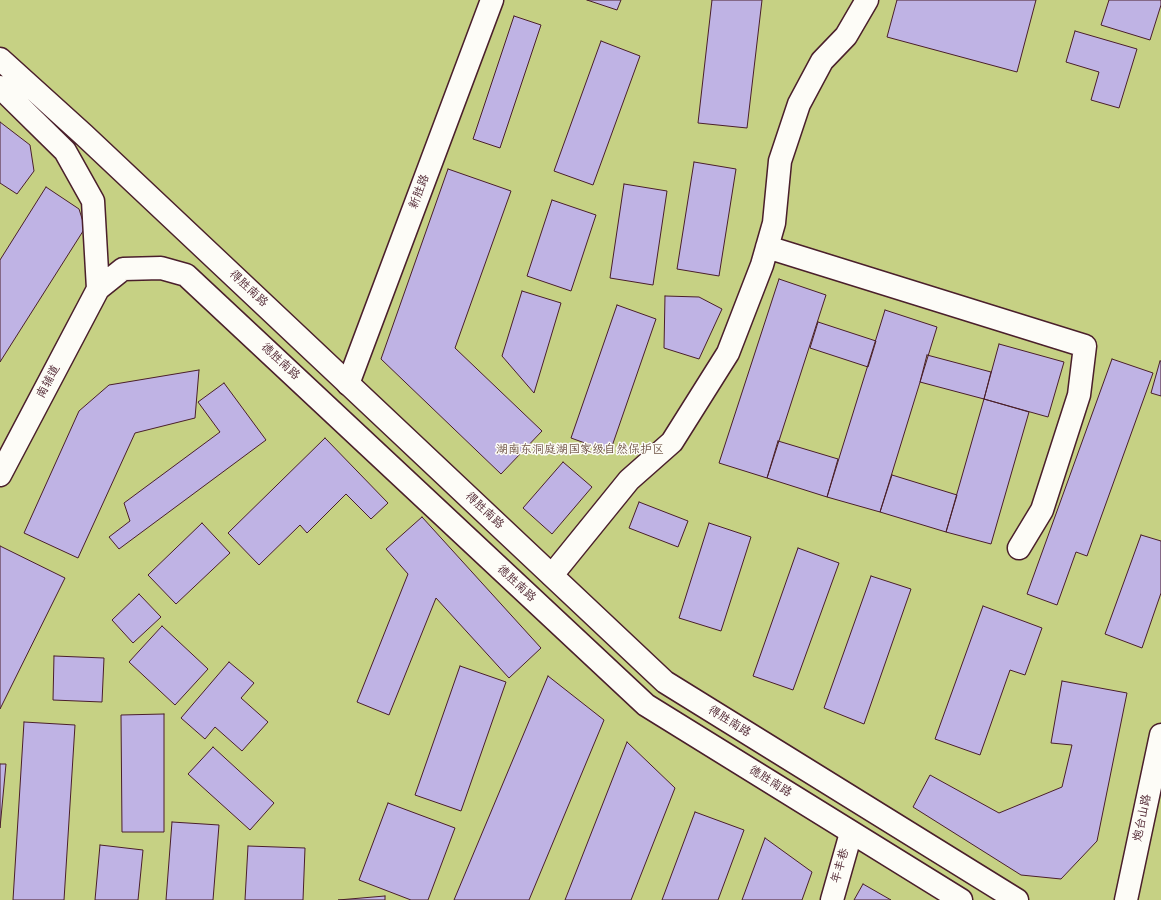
<!DOCTYPE html>
<html>
<head>
<meta charset="utf-8">
<style>
  body { margin:0 }
  canvas { display:block; background:#eae6f1 }
</style>
</head>
<body>
<canvas width="1161" height="900"></canvas>
<script>
const g = document.querySelector('canvas').getContext('2d');
g.lineJoin = 'round';
function fillPath(path, color) { g.fillStyle = color; g.fill(path, 'evenodd'); }
const poly = rows => new Path2D(rows.map(r => 'M' + r).join(''));
function trace(path, color, width, dash) { g.strokeStyle = color; g.lineWidth = width; g.lineCap = dash ? 'butt' : 'round'; g.setLineDash(dash || []); g.stroke(path); }
function write(font, color, halo, rows, align = 'center') {
  g.font = font + ' "Architects Daughter","LXGW WenKai TC",sans-serif'; g.lineWidth = 3; g.setLineDash([]); g.textBaseline = 'middle'; g.strokeStyle = halo; g.fillStyle = color; for (const [text, x, y, turn = 0] of rows) {
    g.save(); g.translate(x, y); g.rotate((+turn || 0) * Math.PI / 180); g.textAlign = isNaN(turn) ? turn : align; if (halo) g.strokeText(text, 0, 0); g.fillText(text, 0, 0); g.restore();
  }
}
fillPath(poly([
  [0,0,1161,0,1161,900,0,900]
]), '#c6d184');
const building = poly([
  [587,0,621,0,617,10,587,0],
  [712,0,762,0,747,128,698,123,712,0],
  [897,0,1036,0,1017,72,887,37,897,0],
  [1109,0,1161,0,1161,5,1150,40,1101,25,1109,0],
  [514,16,541,25,500,148,473,139,514,16],
  [1075,31,1137,49,1119,108,1091,100,1099,72,1066,62,1075,31],
  [601,41,640,56,593,185,554,171,601,41],
  [0,122,30,145,34,171,17,194,0,183,0,122],
  [694,162,736,169,719,276,677,269,694,162],
  [448,169,511,191,455,348,542,431,501,474,381,359,448,169],
  [624,184,667,191,653,285,610,278,624,184],
  [46,187,79,209,85,228,0,362,0,260,46,187],
  [552,200,596,215,571,291,527,276,552,200],
  [779,279,826,295,767,478,719,463,779,279],
  [522,291,561,303,534,393,502,356,522,291],
  [665,296,699,297,722,309,699,359,664,348,665,296],
  [617,305,656,319,610,452,571,438,617,305],
  [885,310,937,327,880,512,827,497,885,310],
  [818,322,876,341,868,367,810,348,818,322],
  [999,344,1064,362,1048,417,984,399,999,344],
  [927,355,991,372,984,399,920,382,927,355],
  [1112,359,1153,373,1087,556,1076,552,1057,605,1027,594,1112,359],
  [1160,361,1161,361,1161,396,1151,393,1160,361],
  [199,370,195,418,135,433,78,558,24,533,79,411,109,385,199,370],
  [224,383,266,440,119,549,109,537,130,521,124,503,220,432,198,402,224,383],
  [984,399,1029,412,991,544,946,532,984,399],
  [325,438,388,503,371,519,346,494,307,533,300,525,259,565,228,533,325,438],
  [778,441,838,459,827,497,767,478,778,441],
  [563,462,592,487,552,534,523,508,563,462],
  [892,475,957,495,946,532,880,512,892,475],
  [639,502,688,521,678,547,629,528,639,502],
  [422,517,541,648,509,678,436,598,389,715,357,702,408,574,386,549,422,517],
  [202,523,230,553,176,604,148,575,202,523],
  [709,523,751,537,721,631,679,618,709,523],
  [1141,535,1161,541,1161,593,1142,648,1105,634,1141,535],
  [0,546,65,578,0,709,0,546],
  [798,548,839,563,793,690,753,676,798,548],
  [871,576,911,589,864,724,824,708,871,576],
  [139,594,161,617,133,643,112,620,139,594],
  [983,606,1042,628,1025,675,1010,670,980,755,935,739,983,606],
  [162,626,208,669,175,705,129,662,162,626],
  [54,656,104,658,102,702,53,700,54,656],
  [229,662,254,683,241,698,268,722,242,751,215,727,205,739,181,718,229,662],
  [460,666,506,682,461,811,415,795,460,666],
  [548,676,604,720,529,900,454,900,548,676],
  [1062,681,1127,693,1097,841,1061,879,1021,875,913,807,930,775,999,813,1062,787,1072,745,1051,743,1062,681],
  [164,714,164,832,122,832,121,715,164,714],
  [24,722,75,725,64,900,13,900,24,722],
  [627,742,675,788,631,900,565,900,627,742],
  [213,747,274,803,250,830,188,774,213,747],
  [0,764,6,764,0,828,0,764],
  [388,803,455,828,428,900,411,900,359,880,388,803],
  [695,812,744,830,718,900,662,900,695,812],
  [172,822,219,825,213,900,166,900,172,822],
  [765,838,812,872,802,900,742,900,765,838],
  [100,845,143,850,138,900,95,900,100,845],
  [248,846,305,848,303,900,245,900,248,846],
  [863,884,891,900,854,900,863,884],
  [385,896,385,900,338,900,385,896]
]);
fillPath(building, '#bfb3e4');
trace(building, '#4a1f2b', 1);
const minor = poly([
  [767,247,1085,346,1079,395,1042,510,1019,548],
  [348,384,492,0],
  [552,575,629,480,672,442,728,353,762,265,774,223,780,161,799,104,822,61,846,36,867,0],
  [832,900,851,833],
  [1126,900,1161,735]
]);
const major = poly([
  [0,59,84,135,665,682,1017,900],
  [0,87,65,151,93,201,98,289],
  [0,475,98,289,123,269,161,268,186,275,646,705,961,900]
]);
trace(minor, '#4a1f2b', 25);
trace(major, '#4a1f2b', 25);
trace(minor, '#fdfcf7', 22);
trace(major, '#fdfcf7', 22);
write('12px', '#4a1f2b', '#fdfcf7', [
  ["新胜路",420,192,-69],
  ["得胜南路",248,289,43],
  ["德胜南路",280,362,43],
  ["南辅道",49,382,-62],
  ["得胜南路",484,511,43],
  ["德胜南路",516,584,43],
  ["得胜南路",729,722,32],
  ["德胜南路",770,782,32],
  ["炮台山路",1143,818,-78],
  ["年丰巷",841,866,-74]
]);
write('12px', '#6f5446', '#fdfcf7', [
  ["湖南东洞庭湖国家级自然保护区",580,450]
]);
</script>
</body>
</html>
